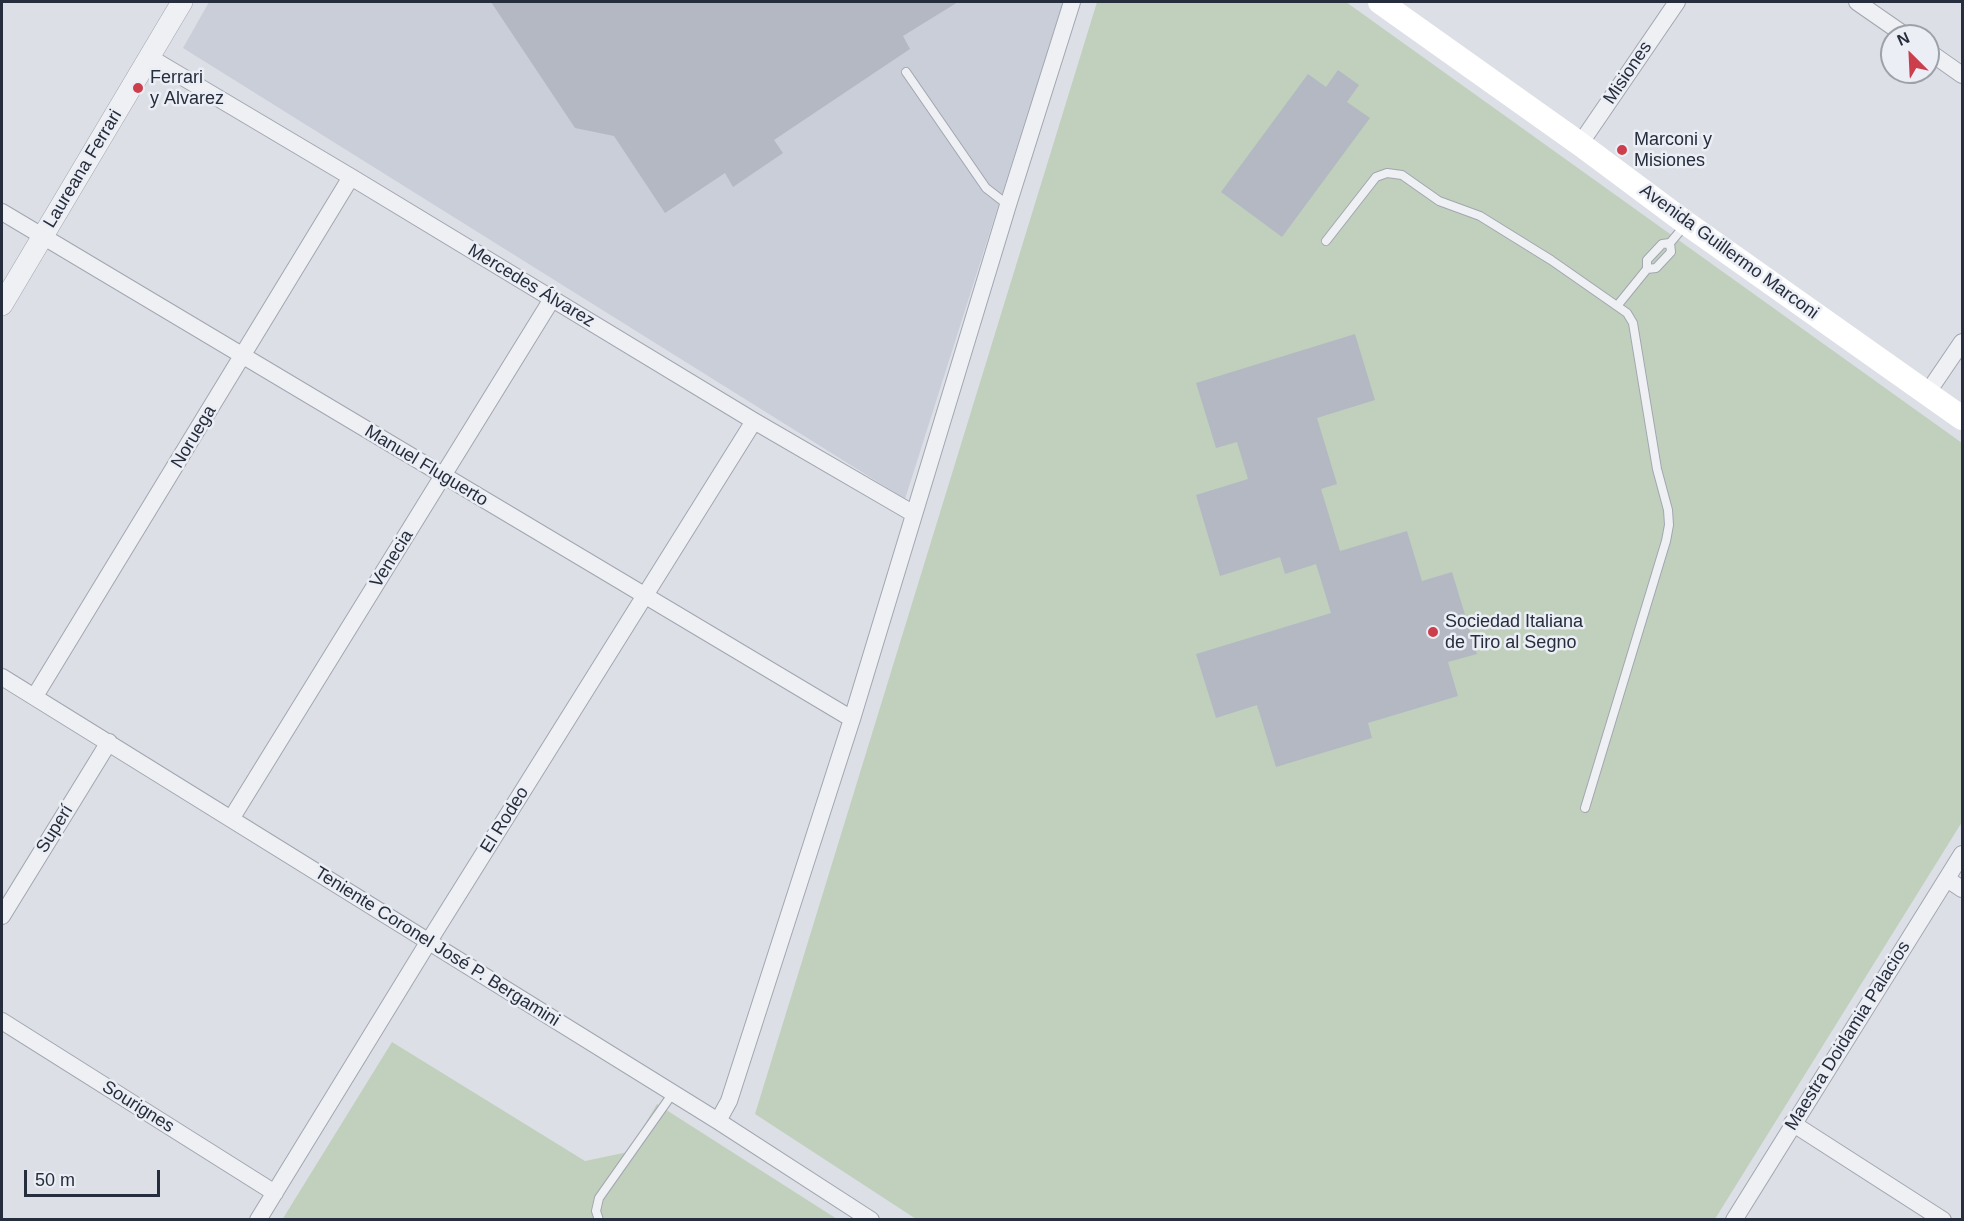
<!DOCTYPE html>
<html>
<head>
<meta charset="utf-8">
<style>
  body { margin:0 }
  #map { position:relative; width:1964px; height:1221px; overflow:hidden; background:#dcdfe6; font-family:Arial,sans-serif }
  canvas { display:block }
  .frame { position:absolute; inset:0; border:3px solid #262d3c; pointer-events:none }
  .north { position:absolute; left:1880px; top:24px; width:60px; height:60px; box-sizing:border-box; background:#ebeef4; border:2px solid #9ca1aa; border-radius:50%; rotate:336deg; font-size:16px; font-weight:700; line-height:24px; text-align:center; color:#262d3c }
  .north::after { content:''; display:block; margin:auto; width:21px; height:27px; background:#cd3e4d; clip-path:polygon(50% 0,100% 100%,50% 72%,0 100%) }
  .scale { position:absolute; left:24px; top:1170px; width:136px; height:27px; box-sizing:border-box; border:3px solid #262d3c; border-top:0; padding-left:8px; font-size:18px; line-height:21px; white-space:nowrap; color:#262d3c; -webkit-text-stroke:4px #ebeef4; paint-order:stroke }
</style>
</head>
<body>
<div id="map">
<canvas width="1964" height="1221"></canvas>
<div class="frame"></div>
<div class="north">N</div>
<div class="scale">50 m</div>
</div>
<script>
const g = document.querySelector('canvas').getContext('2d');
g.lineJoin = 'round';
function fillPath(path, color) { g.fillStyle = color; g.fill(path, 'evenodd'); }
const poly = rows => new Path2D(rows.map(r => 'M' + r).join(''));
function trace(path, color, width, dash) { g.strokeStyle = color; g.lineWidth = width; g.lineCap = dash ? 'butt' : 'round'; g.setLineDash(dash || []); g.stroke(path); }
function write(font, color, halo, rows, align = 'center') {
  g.font = font + ' Arial,sans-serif'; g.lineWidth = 5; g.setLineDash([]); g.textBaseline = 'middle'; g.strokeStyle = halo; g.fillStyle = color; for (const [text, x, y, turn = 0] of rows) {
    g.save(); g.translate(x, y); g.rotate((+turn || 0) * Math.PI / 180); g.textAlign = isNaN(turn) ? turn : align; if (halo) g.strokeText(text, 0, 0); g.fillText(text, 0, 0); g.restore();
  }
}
fillPath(poly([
  [209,2,1063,2,905,499,183,48]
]), '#caced8');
fillPath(poly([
  [1097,2,1346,2,1962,443,1962,822,1715,1219,916,1219,755,1114],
  [392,1042,585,1161,628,1152,657,1104,837,1219,282,1220]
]), '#c1d0bd');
fillPath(poly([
  [491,2,958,2,903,36,910,49,774,140,783,153,733,187,725,173,665,213,614,136,575,128],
  [1338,70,1359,85,1347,102,1370,118,1282,237,1221,192,1308,74,1326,87],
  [1355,334,1375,400,1317,418,1337,484,1321,489,1340,551,1407,531,1422,581,1452,572,1477,654,1448,662,1458,696,1368,723,1372,738,1276,767,1257,705,1216,718,1196,654,1331,613,1316,564,1285,574,1280,557,1220,576,1196,495,1248,479,1237,442,1216,448,1196,383]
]), '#b3b8c3');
const service = poly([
  [906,72,986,188,1008,205],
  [1326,241,1376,177,1387,173,1402,175,1439,201,1480,216,1551,260,1627,313,1633,323,1657,469,1668,510,1669,525,1666,541,1585,808],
  [1647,269,1656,268,1671,252,1670,243,1686,224],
  [1617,306,1647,269,1647,260,1662,244,1670,243],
  [599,1220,596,1211,599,1198,673,1093]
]);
const minor = poly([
  [1857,2,1906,36],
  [1928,51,1962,75],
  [149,57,351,177,754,421,914,514],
  [1580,144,1677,2],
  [2,212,852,719],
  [1928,392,1962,342],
  [2,677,718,1121,871,1220],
  [35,696,351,177],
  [231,819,552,299],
  [1947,879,1962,889],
  [2,916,109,742],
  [2,1021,275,1193],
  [718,1121,729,1101,852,719,1008,205,1072,2],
  [1792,1123,1943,1220],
  [258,1220,429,941,754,421],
  [1734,1220,1962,854]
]);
const tertiary = poly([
  [2,305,182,2]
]);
trace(service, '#a2a6b0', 10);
trace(minor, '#a2a6b0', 18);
trace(tertiary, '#a2a6b0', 22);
trace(service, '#eef0f4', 8);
trace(minor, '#eef0f4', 16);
trace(tertiary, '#eef0f4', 21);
trace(poly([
  [1380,2,1580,144,1686,223,1962,418]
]), '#fff', 24);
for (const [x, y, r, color] of [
  [138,88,6,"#cd3e4d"],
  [1622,150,6,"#cd3e4d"],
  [1433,632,6,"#cd3e4d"]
]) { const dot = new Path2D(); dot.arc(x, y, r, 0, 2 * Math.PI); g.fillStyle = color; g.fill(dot); trace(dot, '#ebeef4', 2); }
write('18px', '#262d3c', '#ebeef4', [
  ["Misiones",1628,73,-56],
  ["Laureana Ferrari",83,169,-59],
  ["Avenida Guillermo Marconi",1729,252,36],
  ["Mercedes Álvarez",531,286,31],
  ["Noruega",194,437,-59],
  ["Manuel Fluguerto",426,466,31],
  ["Venecia",392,559,-58],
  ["El Rodeo",505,820,-58],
  ["Superí",55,829,-58],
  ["Teniente Coronel José P. Bergamini",437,947,32],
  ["Maestra Doidamia Palacios",1848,1036,-58],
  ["Sourignes",138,1107,32]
]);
write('18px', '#262d3c', '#ebeef4', [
  ["Ferrari",150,78],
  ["y Alvarez",150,99],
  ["Marconi y",1634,140],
  ["Misiones",1634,161],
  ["Sociedad Italiana",1445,622],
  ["de Tiro al Segno",1445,643]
], 'left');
</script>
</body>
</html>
